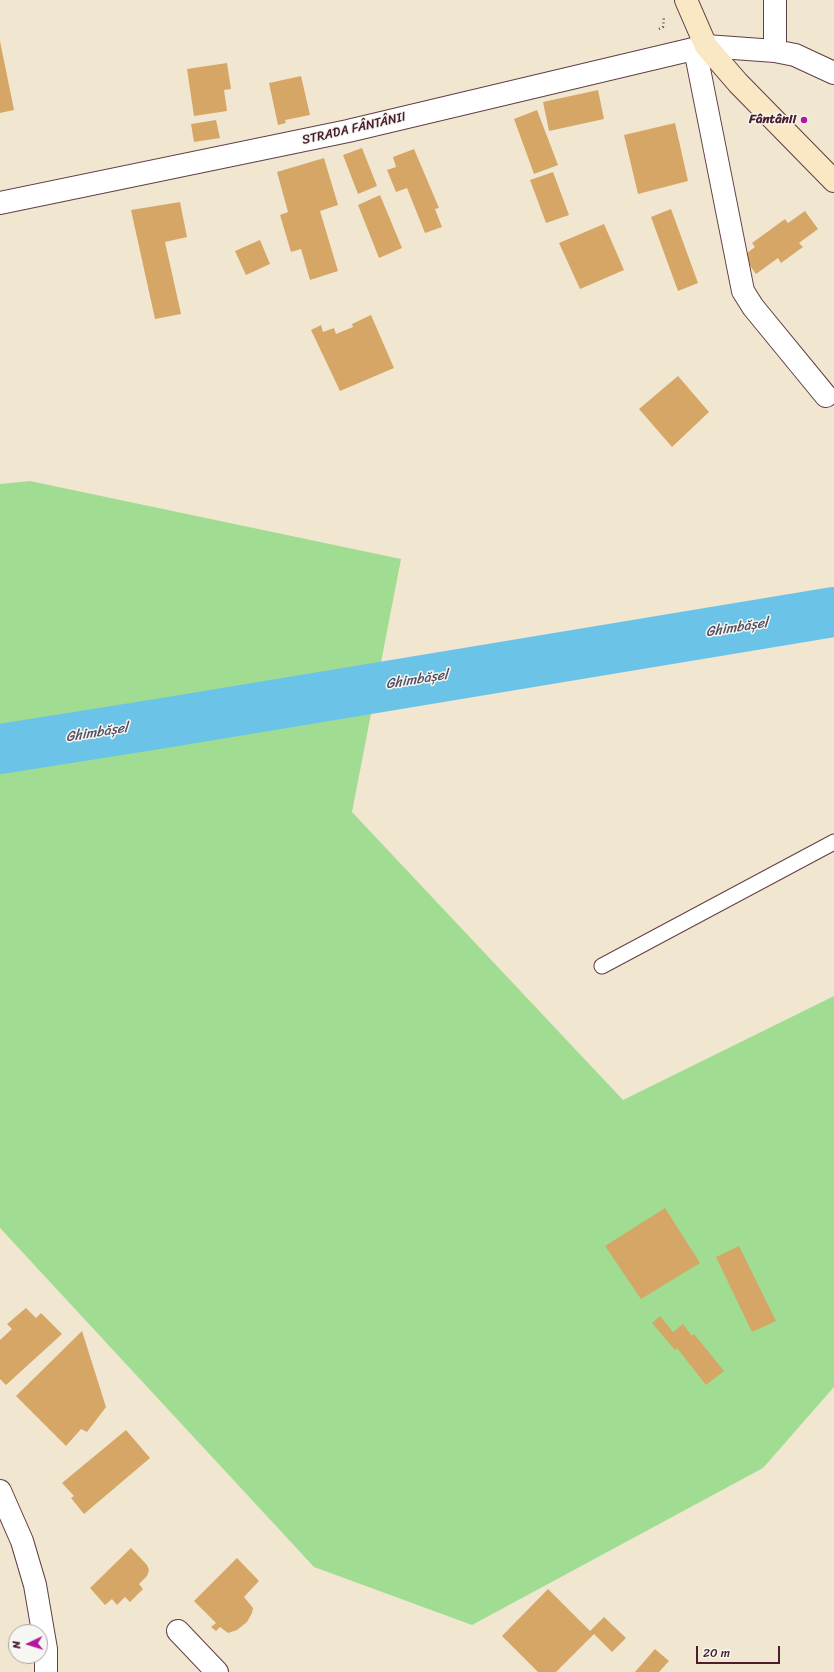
<!DOCTYPE html>
<html>
<head>
<meta charset="utf-8">
<style>
  body { margin:0 }
  #map { position:relative; width:834px; height:1672px; overflow:hidden; background:#f1e7d1; font-family:Sriracha,sans-serif }
  canvas { display:block }
  .north { position:absolute; left:8px; top:1624px; width:40px; height:40px; box-sizing:border-box; background:#f6f6f2; border:1px solid #b1a0a2; border-radius:50%; rotate:266deg; font-size:11px; font-weight:700; line-height:16px; text-align:center; color:#4a1f2b }
  .north::after { content:''; display:block; margin:auto; width:14px; height:18px; background:#b5179e; clip-path:polygon(50% 0,100% 100%,50% 72%,0 100%) }
  .scale { position:absolute; left:696px; top:1646px; width:84px; height:18px; box-sizing:border-box; border:2px solid #4a1f2b; border-top:0; padding-left:5px; font-size:12px; line-height:14px; white-space:nowrap; color:#4a1f2b; -webkit-text-stroke:3px #f6f6f2; paint-order:stroke }
</style>
</head>
<body>
<div id="map">
<canvas width="834" height="1672"></canvas>
<div class="north">N</div>
<div class="scale">20 m</div>
</div>
<script>
const g = document.querySelector('canvas').getContext('2d');
g.lineJoin = 'round';
function fillPath(path, color) { g.fillStyle = color; g.fill(path, 'evenodd'); }
const poly = rows => new Path2D(rows.map(r => 'M' + r).join(''));
function trace(path, color, width, dash) { g.strokeStyle = color; g.lineWidth = width; g.lineCap = dash ? 'butt' : 'round'; g.setLineDash(dash || []); g.stroke(path); }
function write(font, color, halo, rows, align = 'center') {
  g.font = font + ' Sriracha,sans-serif'; g.lineWidth = 3; g.setLineDash([]); g.textBaseline = 'middle'; g.strokeStyle = halo; g.fillStyle = color; for (const [text, x, y, turn = 0] of rows) {
    g.save(); g.translate(x, y); g.rotate((+turn || 0) * Math.PI / 180); g.textAlign = isNaN(turn) ? turn : align; if (halo) g.strokeText(text, 0, 0); g.fillText(text, 0, 0); g.restore();
  }
}
fillPath(poly([
  [30,481,401,559,352,812,623,1100,834,996,834,1387,763,1468,472,1625,314,1567,0,1228,0,484]
]), '#a0dd92');
trace(poly([
  [0,749,164,723,834,612]
]), '#6bc3e8', 50);
fillPath(poly([
  [0,41,14,110,0,113],
  [227,63,231,89,224,90,227,111,194,116,187,69],
  [301,76,310,115,285,120,286,123,278,125,269,83],
  [598,90,604,119,549,131,543,102],
  [537,110,558,165,534,174,514,119],
  [216,120,220,138,194,142,191,124],
  [675,123,688,181,638,194,624,135],
  [362,148,377,186,358,194,343,155],
  [414,149,439,208,435,209,442,227,425,233,407,188,396,192,387,170,396,167,393,157],
  [324,158,338,205,320,211,338,271,310,280,301,249,291,252,280,215,288,212,277,172],
  [553,172,569,215,546,223,530,180],
  [380,195,402,248,379,258,358,205],
  [180,202,187,237,165,242,181,314,155,319,131,210],
  [671,209,698,283,678,291,651,217],
  [805,211,818,229,799,243,803,247,781,263,778,258,756,274,743,256,755,247,752,243,785,219,788,223],
  [604,224,624,270,580,289,559,243],
  [260,240,270,264,246,275,235,251],
  [371,315,394,368,340,391,311,330,321,325,323,332,334,328,336,334,353,327,352,324],
  [678,376,709,412,672,447,639,409],
  [665,1208,700,1263,641,1299,605,1246],
  [739,1246,776,1321,752,1332,716,1257],
  [26,1308,36,1318,41,1313,62,1334,6,1385,0,1379,0,1340,12,1329,7,1324],
  [660,1316,673,1332,683,1324,692,1336,694,1334,724,1371,706,1385,677,1348,675,1350,652,1323],
  [82,1331,106,1407,87,1432,81,1429,66,1446,16,1396],
  [126,1430,150,1458,84,1514,71,1498,74,1496,62,1483],
  [131,1548,147,1565,149,1570,147,1576,139,1584,143,1589,130,1602,125,1597,117,1605,112,1599,105,1605,90,1588],
  [237,1558,259,1581,244,1597,253,1608,252,1613,247,1622,237,1630,228,1633,220,1627,216,1631,211,1627,216,1623,194,1601],
  [548,1589,590,1631,604,1617,626,1638,612,1652,594,1634,556,1672,538,1672,502,1636],
  [655,1649,669,1661,659,1672,635,1672]
]), '#d6a667');
const lane = poly([
  [602,966,834,842]
]);
const street = poly([
  [775,0,775,51],
  [695,49,743,291,753,307,826,396],
  [0,203,348,131,706,46,775,51,795,55,834,73],
  [0,1491,22,1541,35,1585,46,1649,46,1672],
  [178,1631,217,1672]
]);
const secondary = poly([
  [686,0,706,46,738,83,834,181]
]);
trace(lane, '#633d44', 17);
trace(street, '#633d44', 24);
trace(secondary, '#633d44', 24);
trace(poly([
  [659,29,663,27,664,16]
]), '#633d44', 2.5, [1, 3]);
trace(lane, '#fff', 15);
trace(street, '#fff', 22);
trace(secondary, '#fae7c3', 22);
for (const [x, y, r, color] of [
  [804,120,4,"#b5179e"]
]) { const dot = new Path2D(); dot.arc(x, y, r, 0, 2 * Math.PI); g.fillStyle = color; g.fill(dot); trace(dot, '#f6f6f2', 1.5); }
write('bold 13px', '#4a1f2b', '#f6f6f2', [
  ["Fântânii",796,120]
], 'right');
write('13px', '#4a1f2b', '#f6f6f2', [
  ["STRADA FÂNTÂNII",354,129,-13]
]);
write('italic 14px', '#545064', '#f6f6f2', [
  ["Ghimbășel",737,628,-9],
  ["Ghimbășel",417,680,-9],
  ["Ghimbășel",97,733,-9]
]);
</script>
</body>
</html>
